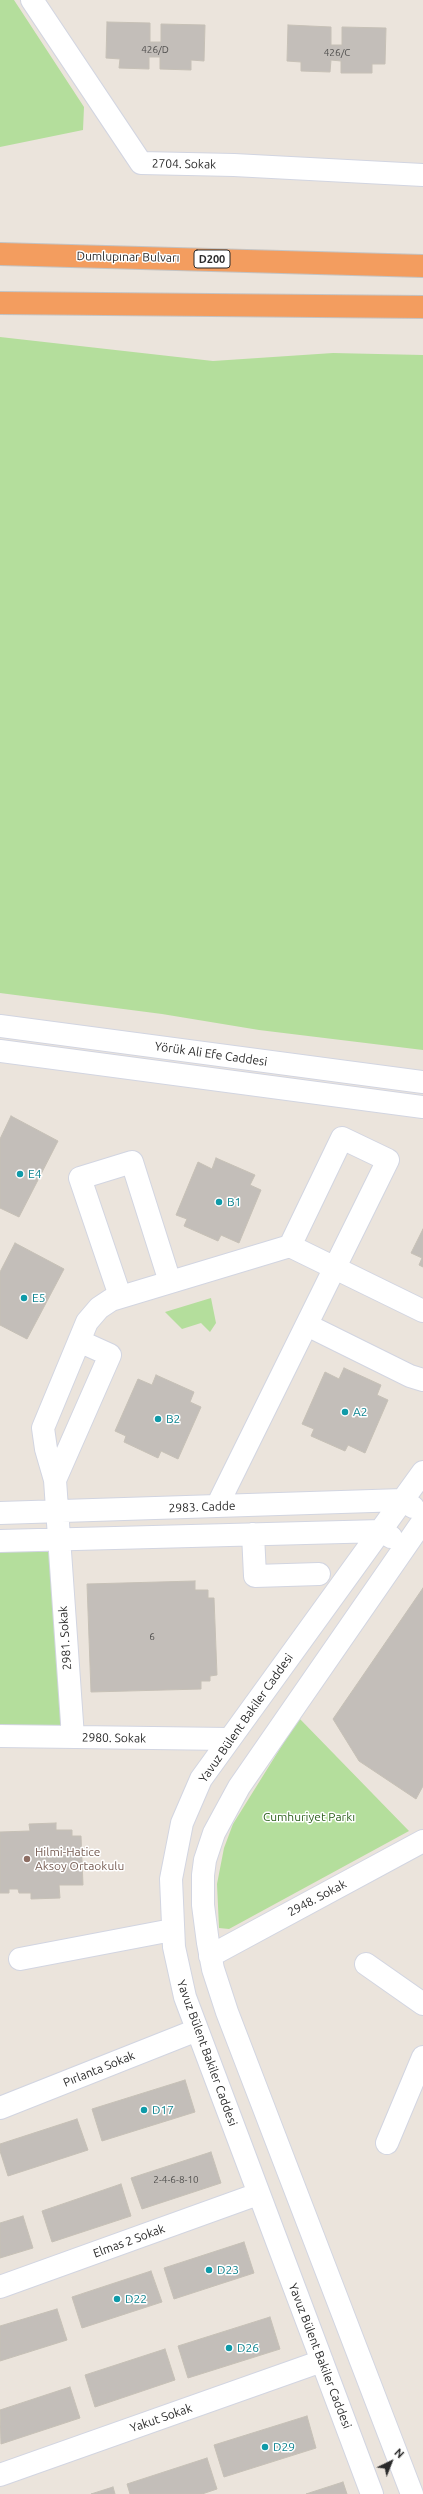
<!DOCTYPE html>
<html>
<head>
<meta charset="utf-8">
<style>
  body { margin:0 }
  #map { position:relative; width:423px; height:2494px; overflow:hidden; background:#ebe4dc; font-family:Ubuntu,sans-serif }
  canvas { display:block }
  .north { position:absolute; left:371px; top:2442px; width:40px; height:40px; -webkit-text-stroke:3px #fff; paint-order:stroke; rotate:43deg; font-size:11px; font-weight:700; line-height:16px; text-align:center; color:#2a2a2a }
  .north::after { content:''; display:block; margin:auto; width:14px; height:18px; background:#2a2a2a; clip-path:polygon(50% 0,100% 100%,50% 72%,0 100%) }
</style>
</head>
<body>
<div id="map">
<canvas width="423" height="2494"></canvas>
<div class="north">N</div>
</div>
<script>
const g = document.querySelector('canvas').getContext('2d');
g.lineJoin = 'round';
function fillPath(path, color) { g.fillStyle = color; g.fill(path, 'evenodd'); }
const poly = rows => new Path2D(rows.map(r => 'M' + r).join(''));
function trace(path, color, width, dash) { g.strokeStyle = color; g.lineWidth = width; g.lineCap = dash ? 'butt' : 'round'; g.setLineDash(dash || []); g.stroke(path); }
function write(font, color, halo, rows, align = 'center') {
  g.font = font + ' Ubuntu,sans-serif'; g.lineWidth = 3; g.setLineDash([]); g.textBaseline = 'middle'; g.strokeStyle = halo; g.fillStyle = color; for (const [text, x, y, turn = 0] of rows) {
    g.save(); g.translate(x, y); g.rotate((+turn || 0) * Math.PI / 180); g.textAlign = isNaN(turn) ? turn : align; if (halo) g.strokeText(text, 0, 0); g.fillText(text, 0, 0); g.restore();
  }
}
fillPath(poly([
  [0,0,14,0,84,107,83,130,0,147],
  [0,337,213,361,333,353,423,355,423,1050,259,1030,162,1014,0,993],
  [211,1298,216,1323,210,1332,201,1323,182,1329,165,1312],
  [58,1539,73,1737,0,1736,0,1541],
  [299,1718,409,1831,229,1929,219,1928,217,1884,224,1848,233,1824]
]), '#b4de9c');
const building = poly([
  [107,22,150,23,150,42,161,42,161,24,205,25,204,61,191,60,191,70,160,69,160,57,149,57,149,69,119,68,120,59,106,58,107,22],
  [288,25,331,27,331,45,342,45,342,27,386,28,385,64,372,64,372,73,341,73,341,61,331,60,330,72,301,71,301,62,287,61,288,25],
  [11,1116,58,1141,19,1217,0,1208,0,1139,11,1116],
  [216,1158,255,1175,250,1185,261,1190,239,1243,221,1235,218,1241,184,1226,187,1219,176,1215,198,1162,212,1169,216,1158],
  [423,1229,423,1267,419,1265,422,1258,411,1253,423,1229],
  [15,1243,64,1269,27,1339,0,1325,0,1272,15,1243],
  [344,1368,381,1385,377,1395,388,1400,365,1453,348,1445,345,1451,311,1436,314,1429,302,1424,325,1372,339,1379,344,1368],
  [156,1375,194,1392,190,1402,201,1407,178,1459,161,1451,158,1458,124,1442,126,1436,115,1431,138,1379,152,1385,156,1375],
  [195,1581,195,1590,208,1590,208,1598,214,1598,217,1675,210,1676,210,1681,201,1681,201,1689,91,1692,87,1584,195,1581],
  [423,1588,423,1786,416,1799,359,1761,333,1719,423,1588],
  [56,1823,56,1830,72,1830,72,1836,81,1836,83,1885,59,1885,60,1898,31,1899,31,1893,19,1893,18,1889,9,1889,9,1893,0,1893,0,1832,30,1831,29,1824,56,1823],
  [185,2080,195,2112,102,2141,92,2109,185,2080],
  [77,2119,88,2150,8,2176,0,2151,0,2144,77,2119],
  [211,2152,221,2183,142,2209,131,2178,211,2152],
  [121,2184,131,2216,52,2242,42,2211,121,2184],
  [23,2216,33,2248,0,2258,0,2223,23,2216],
  [244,2242,254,2273,174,2299,164,2268,244,2242],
  [151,2271,162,2302,82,2328,72,2297,151,2271],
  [57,2309,67,2340,0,2361,0,2326,57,2309],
  [270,2317,280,2349,188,2378,178,2346,270,2317],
  [165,2349,175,2380,95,2407,85,2375,165,2349],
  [70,2387,80,2418,1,2444,0,2410,70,2387],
  [307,2416,316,2448,224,2477,214,2445,307,2416],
  [207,2458,217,2489,202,2494,130,2494,127,2484,207,2458],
  [343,2482,347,2494,306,2494,343,2482],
  [113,2487,115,2494,91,2494,113,2487]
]);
fillPath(building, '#c3beb9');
trace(building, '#c6c0b6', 1);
const minor = poly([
  [32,0,141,163,234,165,423,175],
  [0,1026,423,1082],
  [0,1051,423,1107],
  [120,1296,80,1178,132,1162,170,1282],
  [307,1325,410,1376,423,1380],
  [55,1480,46,1449,43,1428,87,1322,99,1308,111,1300,290,1246,423,1311],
  [217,1506,388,1160,342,1138,290,1246],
  [0,1513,403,1500,413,1507],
  [253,1534,255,1576,319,1574],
  [0,1541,382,1531,391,1537],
  [0,1736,228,1739],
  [73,1737,55,1480,110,1355,79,1341],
  [210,1956,423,1841],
  [20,1959,172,1930],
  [366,1964,423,2004],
  [0,2108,197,2030],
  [387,2143,423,2057],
  [0,2287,258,2194],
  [0,2475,322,2361],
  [372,2494,185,1997,174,1947,171,1879,182,1823,201,1779,423,1472],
  [412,2494,227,2012,213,1969,208,1943,203,1905,203,1875,205,1860,214,1833,239,1787,423,1521]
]);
const highway = poly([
  [0,254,423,266],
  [0,303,423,307]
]);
trace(minor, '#d2d5e1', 24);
trace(highway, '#c3c3c3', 24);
trace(minor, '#fff', 22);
trace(highway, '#f39d5f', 22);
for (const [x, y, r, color] of [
  [20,1174,4,"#0f9aa8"],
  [219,1202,4,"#0f9aa8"],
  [24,1298,4,"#0f9aa8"],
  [345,1412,4,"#0f9aa8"],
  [158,1419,4,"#0f9aa8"],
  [27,1859,4,"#8d6e63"],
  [144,2110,4,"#0f9aa8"],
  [209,2270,4,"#0f9aa8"],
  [117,2299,4,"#0f9aa8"],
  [229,2348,4,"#0f9aa8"],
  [265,2447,4,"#0f9aa8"]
]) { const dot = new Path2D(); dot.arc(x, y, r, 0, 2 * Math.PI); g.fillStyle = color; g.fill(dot); trace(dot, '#fff', 1.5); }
write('10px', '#504f4e', null, [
  ["426/D",155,50],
  ["426/C",337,53],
  ["6",152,1637],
  ["2-4-6-8-10",176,2180]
]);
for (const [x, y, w] of [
  [212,259,36]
]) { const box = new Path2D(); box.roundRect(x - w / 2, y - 9, w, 18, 3); g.fillStyle = '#fff'; g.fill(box); trace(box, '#2a2a2a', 1); }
write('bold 11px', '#2a2a2a', null, [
  ["D200",212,259]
]);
write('12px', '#2a2a2a', '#fff', [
  ["2704. Sokak",184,164,1],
  ["Dumlupınar Bulvarı",128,257,1],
  ["Yörük Ali Efe Caddesi",211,1054,8],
  ["2983. Cadde",202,1507,-2],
  ["2981. Sokak",65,1638,-94],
  ["Yavuz Bülent Bakiler Caddesi",246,1718,-55],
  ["2980. Sokak",114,1738,1],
  ["2948. Sokak",317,1898,-28],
  ["Yavuz Bülent Bakiler Caddesi",207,2053,70],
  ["Pırlanta Sokak",99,2069,-22],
  ["Elmas 2 Sokak",129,2241,-20],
  ["Yavuz Bülent Bakiler Caddesi",320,2356,69],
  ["Yakut Sokak",161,2418,-19]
]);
write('12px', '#0d838f', '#fff', [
  ["E4",28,1174],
  ["B1",227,1202],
  ["E5",32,1298],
  ["A2",353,1412],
  ["B2",166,1419],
  ["D17",152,2110],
  ["D23",217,2270],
  ["D22",125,2299],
  ["D26",237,2348],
  ["D29",273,2447]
], 'left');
write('12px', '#2e621f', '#fff', [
  ["Cumhuriyet Parkı",309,1817]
]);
write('12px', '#785e54', '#fff', [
  ["Hilmi-Hatice",35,1852],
  ["Aksoy Ortaokulu",35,1866]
], 'left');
</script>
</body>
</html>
